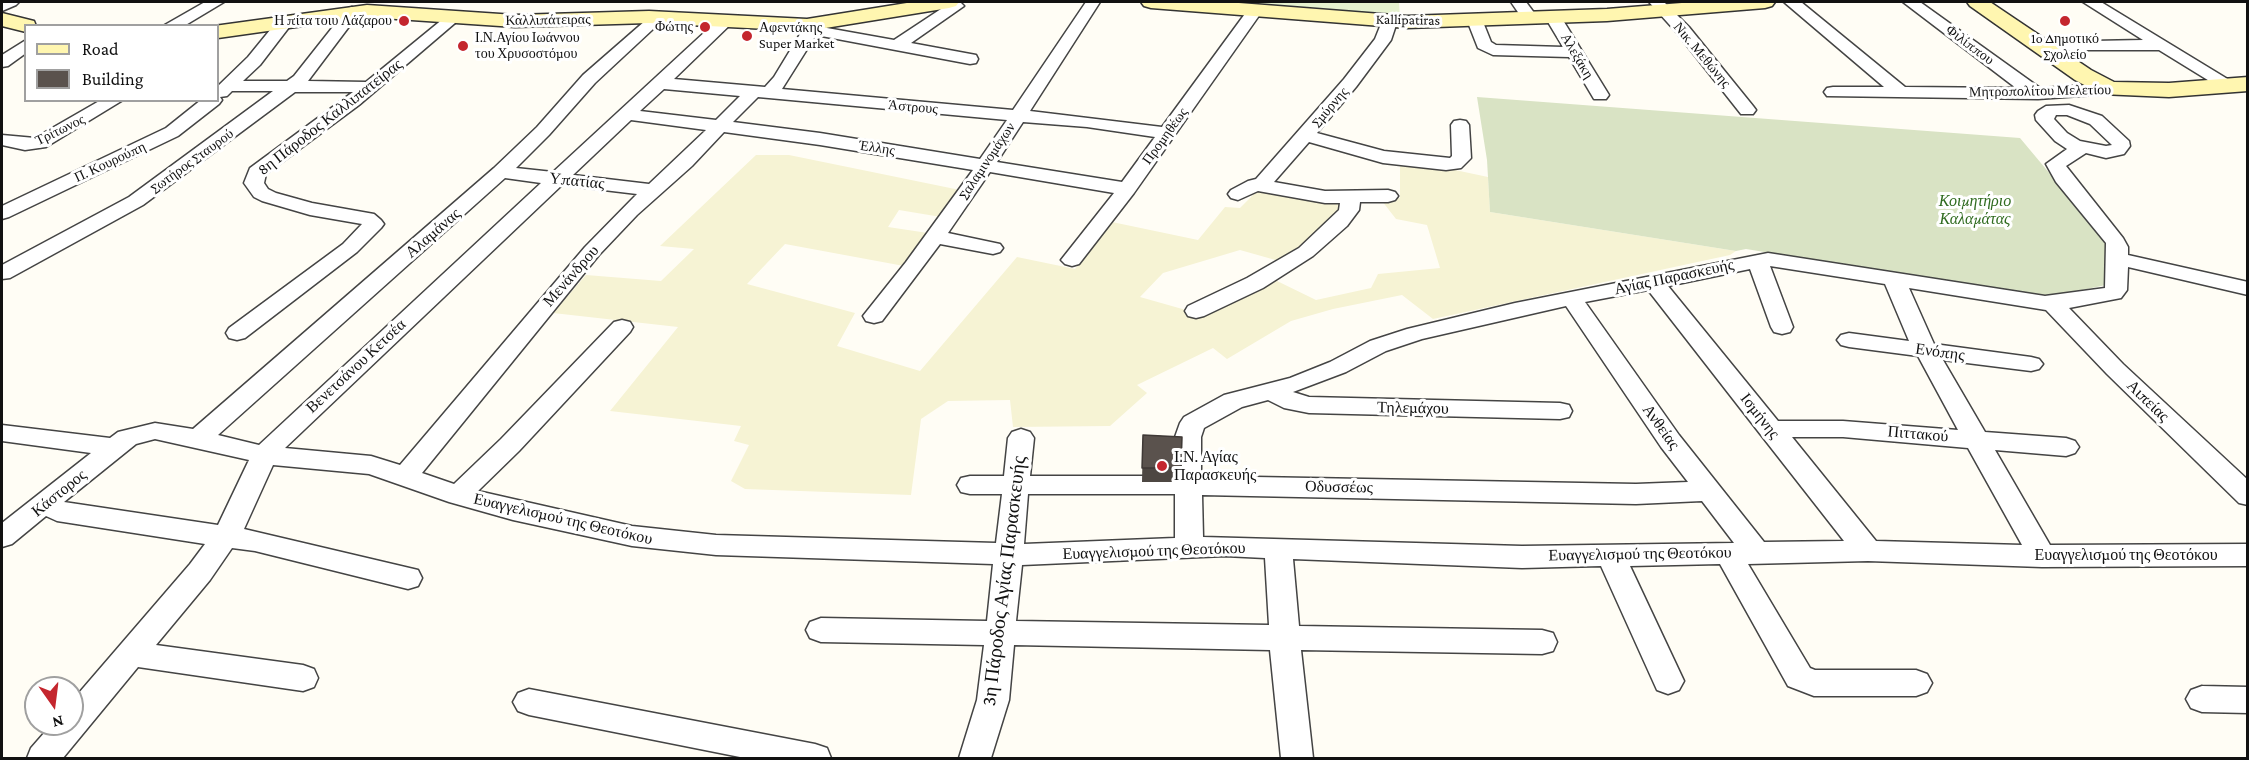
<!DOCTYPE html>
<html>
<head>
<meta charset="utf-8">
<style>
  body { margin:0 }
  #map { position:relative; width:2249px; height:760px; overflow:hidden; background:#fffdf5; font-family:"Crimson Pro",serif }
  canvas { display:block }
  .frame { position:absolute; inset:0; border:3px solid #111; pointer-events:none }
  .legend { position:absolute; left:24px; top:24px; width:195px; height:78px; box-sizing:border-box; background:#fff; border:2px solid #a0a0a0; margin:0; padding:8px 10px; list-style:none; font-size:18px; color:#111 }
  .legend li { display:flex; align-items:center; gap:12px; height:30px }
  .legend b { width:30px; border:2px solid #a0a0a0 }
  .north { position:absolute; left:24px; top:676px; width:60px; height:60px; box-sizing:border-box; background:#fff; border:2px solid #a0a0a0; border-radius:50%; rotate:166deg; font-size:16px; font-weight:700; line-height:24px; text-align:center; color:#111 }
  .north::after { content:''; display:block; margin:auto; width:21px; height:27px; background:#c4262e; clip-path:polygon(50% 0,100% 100%,50% 72%,0 100%) }
</style>
</head>
<body>
<div id="map">
<canvas width="2249" height="760"></canvas>
<div class="frame"></div>
<ul class="legend">
<li><b style="height:8px;background:#fff6b0"></b>Road</li>
<li><b style="height:16px;background:#5a524d"></b>Building</li>
</ul>
<div class="north">N</div>
</div>
<script>
const g = document.querySelector('canvas').getContext('2d');
g.lineJoin = 'round';
function fillPath(path, color) { g.fillStyle = color; g.fill(path, 'evenodd'); }
const poly = rows => new Path2D(rows.map(r => 'M' + r).join(''));
function trace(path, color, width, dash) { g.strokeStyle = color; g.lineWidth = width; g.lineCap = dash ? 'butt' : 'round'; g.setLineDash(dash || []); g.stroke(path); }
function write(font, color, halo, rows, align = 'center') {
  g.font = font + ' "Crimson Pro",serif'; g.lineWidth = 6; g.setLineDash([]); g.textBaseline = 'middle'; g.strokeStyle = halo; g.fillStyle = color; for (const [text, x, y, turn = 0] of rows) {
    g.save(); g.translate(x, y); g.rotate((+turn || 0) * Math.PI / 180); g.textAlign = isNaN(turn) ? turn : align; if (halo) g.strokeText(text, 0, 0); g.fillText(text, 0, 0); g.restore();
  }
}
fillPath(poly([
  [756,155,789,155,960,190,941,217,899,210,888,227,928,233,904,266,785,244,747,284,855,313,837,346,920,371,1017,257,1075,269,1112,222,1198,240,1225,207,1240,208,1258,190,1310,201,1340,202,1337,215,1302,246,1279,261,1240,250,1163,273,1140,297,1200,314,1275,280,1316,300,1371,288,1378,274,1440,268,1427,225,1396,219,1382,201,1400,198,1400,164,1455,170,1488,177,1490,212,1736,251,1730,255,1433,319,1402,295,1333,309,1291,321,1227,359,1213,348,1137,385,1147,393,1110,426,1013,427,1010,400,948,401,921,419,911,495,745,489,731,481,749,445,734,441,741,426,610,411,678,327,553,313,586,275,661,281,694,249,660,246]
]), '#f6f3d4');
fillPath(poly([
  [1477,97,2020,138,2107,242,2106,285,2058,295,2036,296,1746,249,1736,251,1490,212,1487,160]
]), '#d9e3c4');
fillPath(poly([
  [1189,2,1399,2,1400,19,1348,14]
]), '#e6f2cf');
const street = poly([
  [2,2,19,2,16,5,2,11,2,2],
  [205,2,224,2,184,26,163,26,205,2],
  [946,2,960,2,964,6,911,43,976,55,978,59,976,63,970,64,816,35,782,89,1013,110,1086,2,1100,2,1030,111,1162,127,1250,7,1255,5,1263,10,1134,193,1079,264,1072,266,1065,264,1061,260,1114,193,990,172,948,233,1000,244,1003,248,1000,252,993,254,940,244,882,321,874,323,866,321,863,316,906,262,973,170,820,145,724,132,692,166,637,215,599,255,422,473,454,484,501,439,614,322,622,320,630,322,633,327,630,332,519,451,478,491,632,526,716,535,996,543,1002,494,970,494,961,492,957,485,961,478,970,476,1004,476,1008,438,1012,432,1021,429,1030,432,1034,438,1030,476,1175,476,1175,437,1180,423,1184,417,1224,395,1290,378,1330,362,1370,341,1407,329,1515,303,1768,253,2045,296,2105,288,2106,243,2056,182,2046,164,2067,149,2055,141,2036,120,2035,115,2038,111,2046,106,2069,105,2102,116,2129,141,2130,146,2124,154,2106,158,2086,153,2066,166,2123,238,2128,247,2128,255,2248,282,2248,295,2128,267,2127,290,2121,298,2069,308,2123,364,2248,480,2248,505,2239,503,2107,374,2046,310,1909,288,1934,344,2031,357,2039,359,2043,364,2039,369,2031,371,1943,360,1985,432,2066,438,2075,441,2079,447,2075,453,2066,456,1995,450,2050,545,2248,544,2248,566,2042,567,1868,561,1748,564,1810,668,1815,670,1916,670,1927,674,1932,683,1927,692,1916,696,1814,696,1788,686,1720,564,1630,566,1684,681,1679,690,1668,694,1657,690,1601,566,1522,568,1293,559,1299,626,1542,630,1553,633,1557,642,1553,651,1542,654,1301,650,1313,758,1281,758,1270,650,1014,645,1009,700,991,758,959,758,977,700,984,645,821,642,810,638,806,630,810,622,821,618,987,621,993,564,716,555,632,546,513,520,449,502,369,474,273,465,244,529,418,570,422,578,418,586,408,589,255,551,232,548,210,580,156,645,303,665,314,669,318,678,314,687,303,691,138,667,63,758,27,758,31,748,52,724,72,724,72,701,190,564,205,544,57,521,46,516,12,544,2,547,2,523,91,453,2,441,2,425,110,438,118,432,155,423,193,429,494,168,537,127,583,75,653,14,658,12,666,17,595,83,549,135,516,168,553,172,720,18,726,16,734,21,674,79,765,87,774,77,808,21,820,21,827,28,894,40,947,5,946,2],
  [664,89,740,96,716,120,640,111,664,89],
  [758,97,1007,120,980,159,820,133,733,122,758,97],
  [2056,115,2067,115,2090,124,2112,145,2106,146,2080,141,2067,133,2054,119,2056,115],
  [631,120,706,130,649,184,573,175,631,120],
  [1023,122,1087,127,1155,137,1122,182,997,162,1023,122],
  [505,178,541,183,259,445,218,435,505,178],
  [562,185,637,194,585,247,400,465,371,456,285,448,562,185],
  [1770,266,1885,284,1909,341,1849,333,1841,335,1837,340,1841,345,1849,347,1918,356,1958,430,1843,421,1778,421,1668,286,1750,269,1771,327,1774,332,1782,334,1790,332,1793,327,1770,266],
  [1648,290,1761,435,1844,541,1764,542,1679,435,1585,302,1648,290],
  [1566,306,1661,447,1688,482,1636,484,1201,476,1201,437,1204,428,1242,407,1268,400,1284,408,1309,413,1560,419,1569,417,1572,411,1569,405,1560,403,1309,397,1293,392,1346,372,1386,351,1422,339,1566,306],
  [1792,437,1843,437,1968,448,2022,545,1876,541,1792,437],
  [155,439,249,460,218,525,64,502,136,444,155,439],
  [1028,494,1175,494,1175,538,1024,544,1028,494],
  [1202,495,1636,504,1702,501,1734,543,1522,546,1203,537,1202,495],
  [1225,556,1265,558,1269,625,1016,621,1022,565,1225,556],
  [1511,2,1526,2,1538,18,1536,21,1524,21,1511,2],
  [1649,2,1664,2,1689,27,1753,106,1756,110,1753,114,1741,114,1677,33,1649,2],
  [1784,2,1801,2,1905,87,2016,88,1903,2,1920,2,2040,88,2109,84,2115,85,2118,89,2115,93,2109,94,2038,99,1827,96,1824,92,1827,88,1833,87,1884,87,1784,2],
  [2083,2,2101,2,2239,86,2236,90,2224,90,2159,50,2037,50,2035,47,2037,44,2043,42,2143,40,2083,2],
  [352,7,360,12,308,81,366,82,449,14,454,12,462,17,359,105,266,174,264,183,268,189,276,193,312,203,374,214,381,220,384,224,381,228,357,252,245,338,237,340,229,338,226,333,229,328,343,244,362,224,310,215,262,201,254,197,244,183,250,168,353,92,295,92,143,205,10,278,2,279,2,265,129,197,273,91,232,91,227,96,220,97,222,100,219,104,178,136,9,217,2,219,2,206,166,128,201,100,218,100,218,86,248,57,279,19,285,17,293,22,260,65,243,81,287,81,294,76,347,9,352,7],
  [1553,12,1561,17,1609,95,1606,99,1594,99,1569,57,1493,55,1478,48,1467,20,1469,17,1481,17,1491,42,1496,45,1563,47,1545,17,1553,12],
  [1389,17,1397,22,1391,40,1356,87,1317,133,1384,151,1450,158,1452,156,1451,125,1454,121,1460,120,1466,121,1469,125,1471,158,1461,168,1446,170,1383,163,1309,142,1274,182,1325,191,1388,190,1395,192,1398,196,1395,200,1388,202,1360,202,1359,210,1347,226,1313,256,1263,288,1204,316,1196,318,1188,316,1185,311,1188,306,1247,278,1299,248,1339,210,1340,203,1325,203,1258,191,1238,200,1231,198,1228,194,1231,190,1248,181,1256,179,1344,79,1375,39,1383,19,1389,17],
  [26,40,26,53,8,66,2,67,2,55,26,40],
  [101,100,123,100,46,147,25,150,2,145,2,135,35,138,101,100],
  [2202,686,2248,687,2248,713,2202,712,2191,708,2186,699,2191,690,2202,686],
  [529,689,815,744,827,748,831,758,745,758,529,715,518,711,513,702,518,693,529,689]
]);
const secondary = poly([
  [913,2,959,2,956,6,949,8,807,31,649,23,515,27,367,17,218,38,218,26,214,26,367,5,515,15,649,11,807,19,913,2],
  [1141,2,1226,2,1407,16,1607,9,1694,2,1775,2,1772,6,1765,8,1607,21,1407,28,1151,8,1144,6,1141,2],
  [1967,2,1990,2,2091,70,2114,82,2169,83,2248,77,2248,91,2169,97,2101,94,2075,80,1970,6,1967,2],
  [2,13,34,21,36,26,26,26,26,32,2,26,2,13]
]);
trace(street, '#444', 3);
trace(secondary, '#333', 3);
fillPath(street, '#fff');
fillPath(secondary, '#fff6b0');
fillPath(poly([
  [1143,435,1182,437,1181,482,1142,482]
]), '#4d4742');
const building = poly([
  [1143,435,1182,437,1181,468,1142,468,1143,435]
]);
fillPath(building, '#5a524d');
trace(building, '#3f3936', 1.5);
for (const [x, y, r, color] of [
  [404,21,6,"#c4262e"],
  [2065,21,6,"#c4262e"],
  [705,27,6,"#c4262e"],
  [747,36,6,"#c4262e"],
  [463,46,6,"#c4262e"],
  [1162,466,6,"#c4262e"]
]) { const dot = new Path2D(); dot.arc(x, y, r, 0, 2 * Math.PI); g.fillStyle = color; g.fill(dot); trace(dot, '#fff', 2); }
write('14px', '#111', '#fff', [
  ["Καλλιπάτειρας",548,20,-1],
  ["Kallipatiras",1408,20,1],
  ["Φιλίππου",1970,45,37],
  ["Νικ. Μεθώνης",1702,55,50],
  ["Αλεξάκη",1577,56,59],
  ["Μητροπολίτου Μελετίου",2040,91,-1],
  ["Άστρους",913,107,5],
  ["Σμύρνης",1330,107,-49],
  ["Τρίτωνος",60,130,-26],
  ["Προμηθέως",1165,136,-54],
  ["Έλλης",877,148,9],
  ["Σωτήρος Σταυρού",192,161,-36],
  ["Σαλαμινομάχων",987,161,-56],
  ["Π. Κουρούπη",110,162,-25]
]);
write('14px', '#111', '#fff', [
  ["Η πίτα τοιυ Λάζαρου",392,21],
  ["Φώτης",693,27],
  ["Αφεντάκης",759,28,"left"],
  ["Super Market",759,44,"left"],
  ["Ι.Ν.Αγίου Ιωάννου",475,38,"left"],
  ["του Χρυσοστόμου",475,54,"left"],
  ["1o Δημοτικό",2065,39,"center"],
  ["Σχολείο",2065,55,"center"]
], 'right');
write('16px', '#111', '#fff', [
  ["8η Πάροδος Καλλιπατείρας",330,117,-38],
  ["Υπατίας",577,181,6],
  ["Αλαμάνας",433,233,-41],
  ["Μενάνδρου",571,276,-49],
  ["Αγίας Παρασκευής",1674,277,-12],
  ["Ενόπης",1940,352,8],
  ["Βενετσάνου Κετσέα",356,366,-43],
  ["Αιπείας",2148,401,44],
  ["Τηλεμάχου",1413,408,1],
  ["Ισμήνης",1760,416,52],
  ["Ανθείας",1661,427,54],
  ["Πιττακού",1918,434,5],
  ["Οδυσσέως",1339,487,1],
  ["Κάστορος",59,493,-39],
  ["Ευαγγελισμού της Θεοτόκου",563,519,13],
  ["Ευαγγελισμού της Θεοτόκου",1154,551,-2],
  ["Ευαγγελισμού της Θεοτόκου",1640,554,-1],
  ["Ευαγγελισμού της Θεοτόκου",2126,555]
]);
write('italic 16px', '#2f6b1f', '#fff', [
  ["Κοιμητήριο",1975,201],
  ["Καλαμάτας",1975,219]
]);
write('16px', '#111', '#fff', [
  ["Ι.Ν. Αγίας",1174,457],
  ["Παρασκευής",1174,475]
], 'left');
write('20px', '#111', '#fff', [
  ["3η Πάροδος Αγίας Παρασκευής",1004,581,-83]
]);
</script>
</body>
</html>
